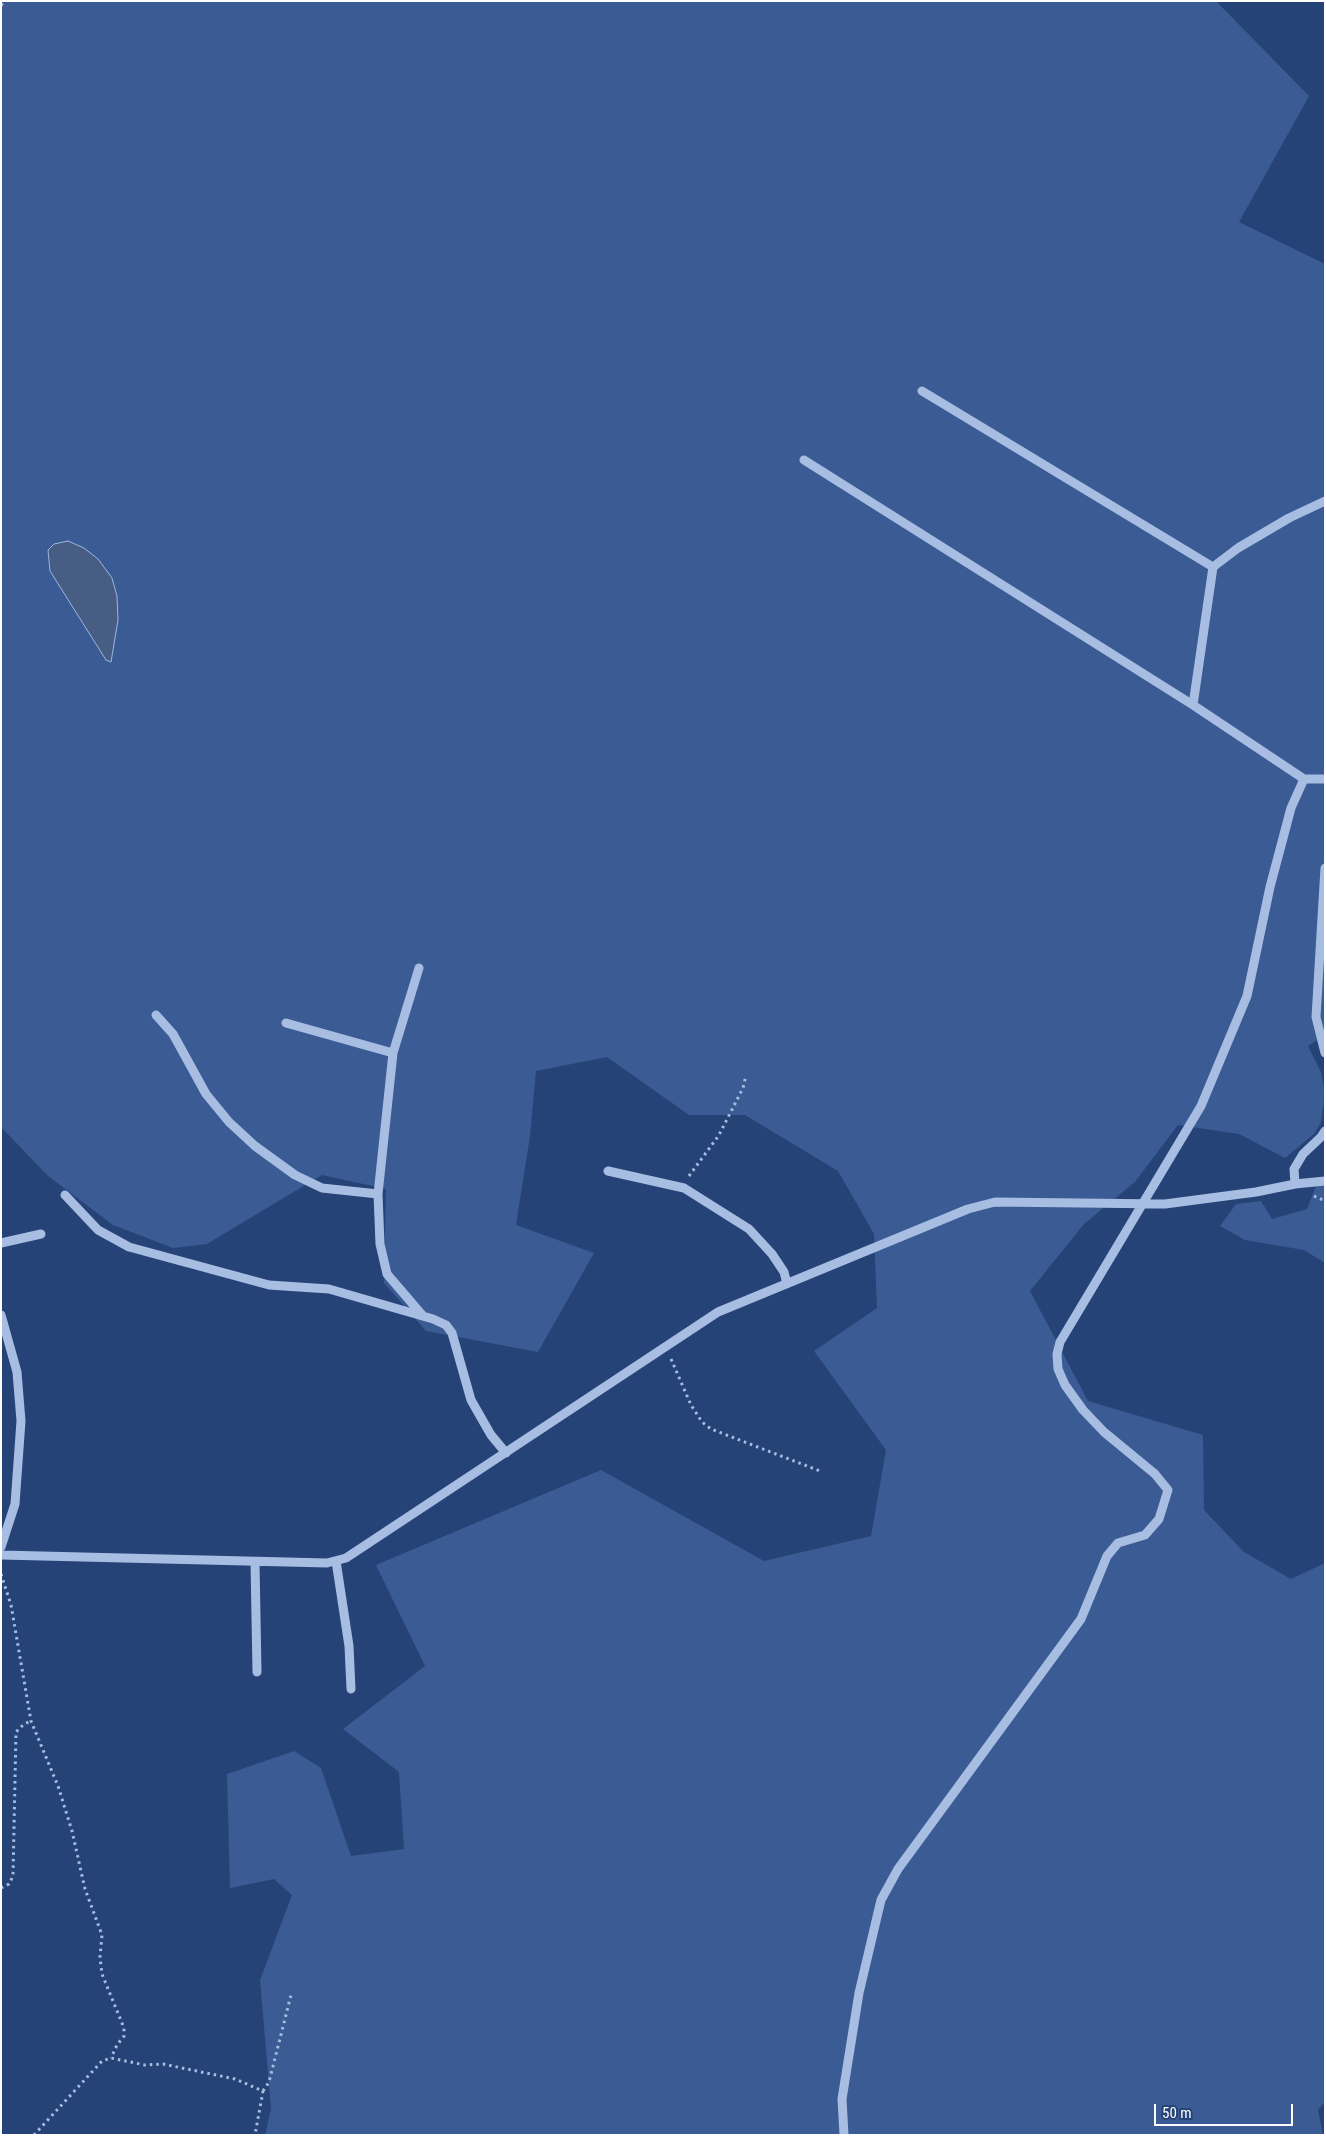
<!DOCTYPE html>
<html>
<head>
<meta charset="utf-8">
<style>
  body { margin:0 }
  #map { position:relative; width:1326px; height:2136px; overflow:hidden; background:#264377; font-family:"Roboto Condensed",sans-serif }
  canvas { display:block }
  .frame { position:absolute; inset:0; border:2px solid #fff; pointer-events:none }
  .scale { position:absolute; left:1154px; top:2104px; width:139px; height:22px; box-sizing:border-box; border:2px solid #fff; border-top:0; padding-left:6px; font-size:15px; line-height:18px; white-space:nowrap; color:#fff; -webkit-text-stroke:4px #264377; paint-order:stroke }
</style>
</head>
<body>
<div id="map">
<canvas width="1326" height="2136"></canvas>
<div class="frame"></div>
<div class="scale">50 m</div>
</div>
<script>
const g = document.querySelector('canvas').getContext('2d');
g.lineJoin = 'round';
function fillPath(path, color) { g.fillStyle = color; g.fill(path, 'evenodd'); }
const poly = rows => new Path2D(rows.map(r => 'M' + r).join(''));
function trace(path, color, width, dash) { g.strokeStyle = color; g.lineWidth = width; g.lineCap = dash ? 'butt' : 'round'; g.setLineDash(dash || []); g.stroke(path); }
fillPath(poly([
  [1,1,1216,1,1309,96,1239,222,1325,264,1325,1035,1308,1046,1321,1072,1325,1093,1321,1122,1315,1133,1285,1158,1239,1134,1178,1125,1135,1182,1084,1224,1030,1291,1088,1401,1203,1435,1204,1510,1244,1552,1291,1579,1325,1563,1325,2102,1318,2110,1323,2135,265,2135,271,2109,260,1980,292,1895,274,1879,230,1888,227,1774,294,1751,321,1768,351,1856,404,1849,399,1772,343,1729,425,1666,376,1565,601,1470,764,1561,871,1536,886,1450,814,1351,877,1308,874,1234,838,1171,745,1115,689,1115,607,1057,536,1071,530,1136,516,1225,594,1253,538,1352,426,1331,384,1283,386,1189,322,1175,207,1244,173,1248,113,1225,48,1176,1,1127],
  [1325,1185,1325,1263,1304,1250,1245,1240,1220,1226,1236,1204,1261,1201,1272,1219,1307,1209,1316,1186]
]), '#3a5b94');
const water = poly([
  [68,541,84,548,98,559,112,578,117,596,118,620,111,662,106,660,50,571,48,550,54,544,68,541]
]);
fillPath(water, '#485d84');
trace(water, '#9cb7e3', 1);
trace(poly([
  [1,4,6,7],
  [689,1176,719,1135,743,1088,746,1075],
  [1314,1196,1325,1201],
  [671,1359,691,1405,702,1422,711,1429,820,1471],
  [1,1574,11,1605,31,1721,58,1786,72,1831,85,1889,102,1935,100,1957,102,1974,124,2028,124,2036,117,2045,111,2058],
  [1,1888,9,1884,13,1876,16,1732,24,1724,31,1721],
  [263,2091,269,2082,291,1995],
  [34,2135,102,2061,111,2058,145,2065,163,2064,235,2079,263,2091,255,2135]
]), '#a8bde2', 3, [2.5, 4]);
trace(poly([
  [922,391,1213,567],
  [804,460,1193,705,1304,779,1325,779],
  [1193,705,1213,567,1238,548,1289,518,1325,501],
  [1325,868,1316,1017,1325,1053],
  [419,968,393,1053,378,1194,380,1244,387,1274,423,1316],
  [156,1015,173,1034,206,1094,229,1122,255,1146,295,1175,322,1188,378,1194],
  [286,1023,393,1053],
  [608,1171,684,1188,749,1229,772,1254,784,1272,787,1284],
  [1295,1184,1294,1169,1303,1154,1321,1137,1325,1131],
  [65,1195,98,1230,129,1247,269,1285,329,1289,433,1319,446,1325,452,1333,471,1400,491,1435,506,1453],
  [1,1243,41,1234],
  [1,1315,17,1372,21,1421,15,1504,1,1547],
  [1,1555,327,1563,346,1558,718,1312,968,1209,995,1202,1165,1204,1256,1192,1295,1184,1325,1181],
  [336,1561,349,1646,351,1689],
  [255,1562,257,1672],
  [844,2135,842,2099,859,1993,881,1900,898,1869,1081,1619,1107,1556,1118,1543,1145,1535,1159,1519,1168,1490,1155,1474,1104,1432,1083,1410,1065,1385,1058,1369,1057,1354,1060,1342,1201,1106,1247,996,1270,887,1291,808,1304,779]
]), '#a8bde2', 9);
</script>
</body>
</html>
